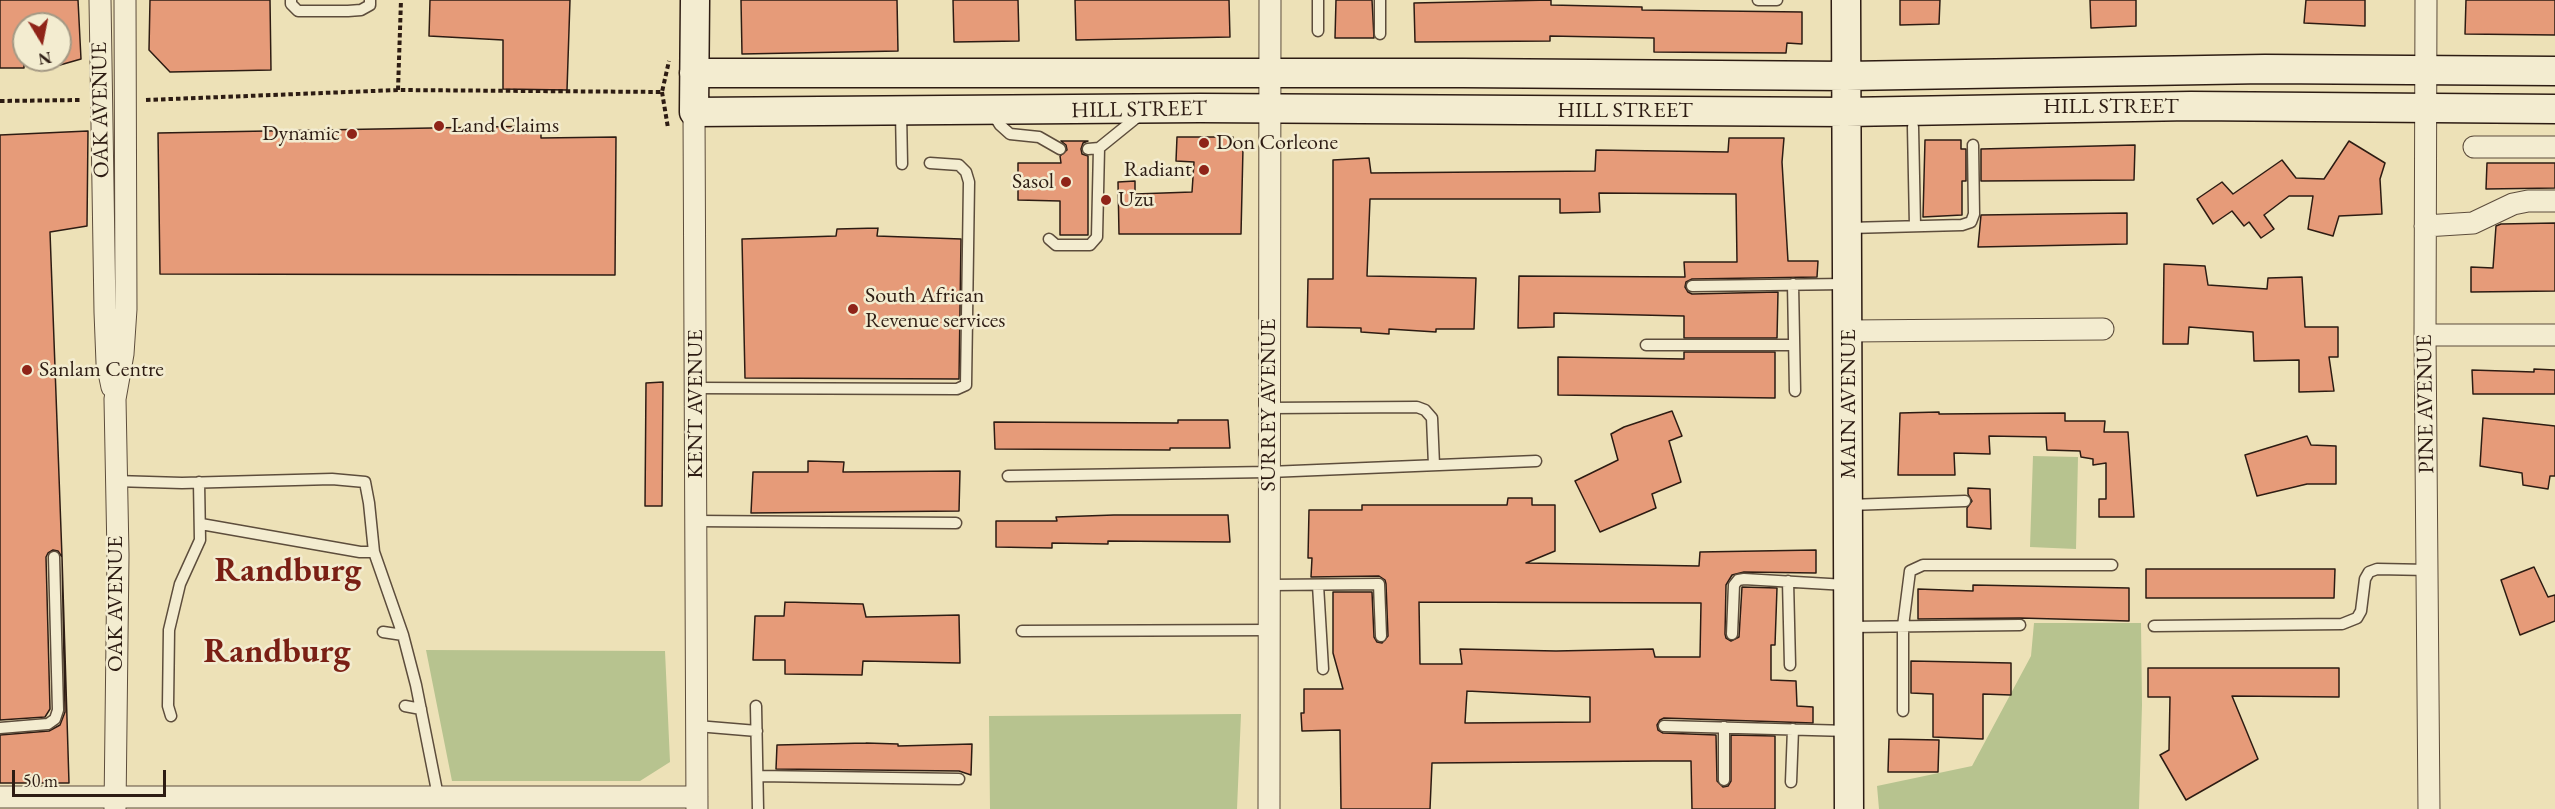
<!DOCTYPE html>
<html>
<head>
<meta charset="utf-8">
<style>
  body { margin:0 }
  #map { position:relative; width:2555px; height:809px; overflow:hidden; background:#ede1b7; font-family:"EB Garamond",serif }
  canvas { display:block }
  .north { position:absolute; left:12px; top:12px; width:60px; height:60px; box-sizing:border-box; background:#f3ecd0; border:2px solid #a49984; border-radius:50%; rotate:170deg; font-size:16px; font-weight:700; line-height:24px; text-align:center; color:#2d1c13 }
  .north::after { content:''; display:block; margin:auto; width:21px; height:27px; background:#8f2418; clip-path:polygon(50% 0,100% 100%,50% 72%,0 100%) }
  .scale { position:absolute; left:12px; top:770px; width:154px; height:27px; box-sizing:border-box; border:3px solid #2d1c13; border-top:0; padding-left:8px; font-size:18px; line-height:21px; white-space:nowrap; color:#2d1c13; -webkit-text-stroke:4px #f3ecd0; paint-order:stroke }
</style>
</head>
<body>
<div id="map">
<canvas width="2555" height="809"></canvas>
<div class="north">N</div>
<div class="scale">50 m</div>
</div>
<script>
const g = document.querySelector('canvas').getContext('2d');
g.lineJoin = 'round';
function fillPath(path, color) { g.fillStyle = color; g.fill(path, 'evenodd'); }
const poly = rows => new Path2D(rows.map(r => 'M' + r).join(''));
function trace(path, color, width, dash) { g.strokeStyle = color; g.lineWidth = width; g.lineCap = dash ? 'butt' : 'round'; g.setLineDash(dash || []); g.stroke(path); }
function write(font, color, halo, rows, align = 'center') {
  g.font = font + ' "EB Garamond",serif'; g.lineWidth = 5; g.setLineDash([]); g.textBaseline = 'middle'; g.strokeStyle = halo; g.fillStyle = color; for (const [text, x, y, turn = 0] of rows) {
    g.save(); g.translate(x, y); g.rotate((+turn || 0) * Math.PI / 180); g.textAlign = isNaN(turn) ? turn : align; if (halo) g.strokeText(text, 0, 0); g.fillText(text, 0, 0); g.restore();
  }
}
fillPath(poly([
  [2033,456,2078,457,2076,549,2030,547],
  [2034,623,2141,623,2142,705,2139,809,1879,809,1877,786,1972,766,2031,656],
  [426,650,665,651,670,762,640,781,452,781],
  [1241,714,1237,809,990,809,989,716]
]), '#b7c38f');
const building = poly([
  [0,0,78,0,81,59,60,65,60,24,24,24,24,68,0,68,0,0],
  [150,0,270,0,271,70,170,72,149,50,150,0],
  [430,0,570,0,567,90,503,89,503,40,429,36,430,0],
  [741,0,897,0,898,51,742,54,741,0],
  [953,0,1018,0,1019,41,954,42,953,0],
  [1075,0,1229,0,1230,37,1076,40,1075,0],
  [1336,0,1372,0,1374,38,1335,38,1336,0],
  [1551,0,1551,5,1642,7,1642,10,1802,12,1802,44,1787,43,1786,53,1654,52,1654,38,1550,36,1550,41,1415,42,1414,3,1551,0],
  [1900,0,1940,0,1939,24,1900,25,1900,0],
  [2090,0,2136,0,2136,26,2091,28,2090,0],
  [2306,0,2365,0,2365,26,2304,23,2306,0],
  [2466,0,2555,0,2555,35,2465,34,2466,0],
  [541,126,541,138,616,137,615,275,160,274,158,133,541,126],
  [88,131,87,226,50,232,62,557,58,551,53,550,48,553,46,557,50,709,45,717,0,720,0,135,88,131],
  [1177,137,1233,137,1233,148,1243,148,1241,234,1119,234,1118,182,1135,181,1135,194,1192,192,1194,162,1176,161,1177,137],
  [1729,138,1784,138,1782,162,1788,261,1818,261,1817,277,1692,279,1686,282,1685,287,1688,292,1692,294,1778,292,1777,338,1684,338,1684,316,1554,313,1554,327,1518,328,1519,276,1685,277,1684,262,1737,262,1736,194,1599,193,1600,212,1560,213,1560,199,1370,199,1367,276,1476,278,1474,329,1436,329,1436,332,1389,329,1389,334,1361,332,1361,328,1307,327,1308,279,1333,279,1333,160,1369,158,1371,173,1595,171,1596,150,1728,152,1729,138],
  [1925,140,1961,140,1961,149,1966,149,1966,181,1962,181,1962,215,1923,217,1925,140],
  [1061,141,1088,141,1083,143,1081,149,1082,154,1088,156,1088,235,1060,235,1060,201,1018,200,1018,163,1061,163,1060,156,1067,150,1066,145,1061,141],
  [2349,141,2385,163,2380,179,2382,214,2339,216,2333,236,2308,229,2313,196,2289,196,2264,215,2274,229,2261,238,2249,222,2244,226,2232,211,2213,224,2197,199,2222,182,2233,194,2282,160,2296,178,2324,179,2349,141],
  [2135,145,2134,180,1981,181,1981,149,2135,145],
  [2487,163,2555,163,2555,188,2486,189,2487,163],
  [2127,213,2127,244,1978,247,1981,215,2127,213],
  [2555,223,2555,291,2471,292,2471,267,2493,268,2496,226,2501,224,2555,223],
  [878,228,877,236,961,239,959,379,745,378,742,239,836,236,837,229,878,228],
  [2164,264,2205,266,2208,285,2267,289,2268,278,2302,277,2305,327,2338,327,2338,357,2329,357,2334,391,2299,392,2299,360,2254,361,2253,332,2189,327,2188,344,2163,344,2164,264],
  [1684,352,1775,352,1775,398,1558,395,1558,357,1684,359,1684,352],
  [2534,369,2555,370,2555,394,2473,394,2472,370,2534,372,2534,369],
  [663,382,662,506,645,506,646,383,663,382],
  [1672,411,1682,436,1669,441,1681,482,1652,494,1656,508,1600,532,1575,481,1618,460,1611,434,1624,427,1672,411],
  [1939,412,1939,414,2065,413,2065,421,2105,421,2104,432,2128,432,2134,517,2099,517,2099,499,2106,499,2106,463,2093,465,2093,459,2081,457,2080,451,2047,450,2046,437,1989,436,1990,454,1954,453,1955,475,1898,475,1900,413,1939,412],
  [2483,418,2555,426,2555,476,2550,476,2548,489,2523,485,2522,473,2480,466,2483,418],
  [1178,420,1228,420,1230,448,1170,448,1170,450,995,449,994,422,1178,423,1178,420],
  [2307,436,2311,445,2336,446,2336,484,2307,484,2257,496,2245,455,2307,436],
  [808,461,844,462,843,472,960,471,959,511,751,513,753,472,808,472,808,461],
  [1968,488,1990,489,1991,529,1967,527,1967,508,1972,501,1968,494,1968,488],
  [1508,498,1532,498,1532,505,1555,505,1555,551,1526,563,1699,566,1700,552,1816,550,1816,573,1744,572,1732,575,1726,585,1725,634,1726,638,1731,641,1739,637,1742,587,1777,588,1775,645,1771,645,1771,680,1796,681,1797,706,1813,707,1813,723,1664,718,1660,720,1657,725,1658,730,1663,733,1716,735,1717,781,1723,787,1728,786,1731,781,1731,735,1775,736,1775,809,1692,809,1691,761,1653,761,1432,763,1430,809,1341,809,1340,730,1302,731,1301,713,1304,713,1304,689,1343,689,1333,653,1333,592,1372,592,1374,637,1377,642,1382,643,1388,636,1386,584,1385,580,1379,576,1311,577,1312,558,1308,558,1309,510,1362,510,1362,505,1507,505,1508,498],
  [1419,602,1701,603,1700,657,1655,657,1653,649,1556,651,1460,649,1462,664,1420,664,1419,602],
  [1467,691,1590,697,1590,722,1465,723,1467,691],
  [1114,515,1228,515,1230,542,1108,541,1108,544,1052,543,1052,548,996,547,996,521,1057,521,1056,517,1114,515],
  [62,557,69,783,0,783,0,735,49,731,60,725,65,712,62,557],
  [2534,567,2548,597,2555,595,2555,621,2520,635,2501,580,2534,567],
  [2146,569,2335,569,2334,598,2146,598,2146,569],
  [1973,585,2129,588,2129,621,2020,618,1918,619,1918,589,1973,591,1973,585],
  [785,602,863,604,866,617,959,615,960,663,863,661,862,675,785,674,785,660,753,660,755,616,784,616,785,602],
  [1911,661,2011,663,2011,695,1983,694,1983,739,1933,737,1933,694,1911,693,1911,661],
  [2148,668,2339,668,2339,697,2232,696,2258,759,2186,800,2160,755,2169,750,2170,697,2148,697,2148,668],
  [1889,739,1939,740,1938,772,1888,772,1889,739],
  [866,743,898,744,898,746,972,744,971,775,959,771,776,769,777,745,866,743]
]);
fillPath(building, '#e69b79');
trace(building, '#2d1c13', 1.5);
const lane = poly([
  [291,0,291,4,298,11,348,11,361,10,370,5,370,0],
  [1318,0,1318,31],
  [1380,0,1380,34],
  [1758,0,1777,0],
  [901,112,902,164],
  [993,114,1000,125,1010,134,1039,137,1060,149],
  [1913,127,1915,226],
  [1099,148,1141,114],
  [1849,228,1962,225,1971,222,1974,214,1973,145],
  [1049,239,1056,245,1090,245,1097,237,1099,148,1088,149],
  [1793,284,1795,391],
  [1692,286,1845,284],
  [1646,345,1794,345],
  [696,388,957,389,966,385,969,182,966,172,959,165,930,163],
  [1269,408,1417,407,1425,410,1432,418,1434,465],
  [1008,476,1269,472,1536,461],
  [115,481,182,483,332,479,365,482,369,503,374,552,403,635,416,685,438,796],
  [1849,505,1965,501],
  [696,521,956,523],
  [201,524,360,552,374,552],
  [1788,581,1790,665],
  [1270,585,1379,584,1381,636],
  [1318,585,1323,669],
  [2154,626,2342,624,2357,618,2361,611,2365,579,2369,572,2377,569,2429,570],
  [1849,627,2020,625],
  [1022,631,1269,630],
  [383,632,403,635],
  [1732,634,1734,585,1738,580,1744,579,1846,585],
  [405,706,421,709],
  [756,706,758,809],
  [1903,711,1903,626,1910,571,1923,565,2112,565],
  [171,716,168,706,169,630,180,584,200,540,199,482],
  [697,726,757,731],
  [1664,726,1849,731],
  [1724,727,1724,780],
  [0,728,48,724,55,719,58,710,54,557],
  [758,776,959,779],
  [1791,782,1793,729]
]);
const street = poly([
  [100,0,105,312,107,363,112,387],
  [2426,0,2425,335,2429,809],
  [694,112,697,809],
  [2474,147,2555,147],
  [2425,226,2473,223,2513,204,2528,201,2555,201],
  [1848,331,2103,329],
  [2425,335,2555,335],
  [0,797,697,797],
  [115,809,118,555,115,399,123,354,126,309,125,0],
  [1269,809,1270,0]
]);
const secondary = poly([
  [695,0,694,112,1200,108,1846,112,2191,106,2555,109],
  [1846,0,1849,809],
  [694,73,1463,73,1846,76,2265,69,2555,71]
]);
trace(lane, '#5d4d3c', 13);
trace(street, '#5d4d3c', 23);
trace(secondary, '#2d1c13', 31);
trace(poly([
  [398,90,401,0],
  [662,92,668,128],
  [146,100,398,90,662,92,669,61],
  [0,101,81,100]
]), '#2d1c13', 4, [4.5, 3]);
trace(lane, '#f3ecd0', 10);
trace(street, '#f3ecd0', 21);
trace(secondary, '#f3ecd0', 28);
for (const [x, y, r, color] of [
  [439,126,6,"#8f2418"],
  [352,134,6,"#8f2418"],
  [1204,143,6,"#8f2418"],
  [1204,170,6,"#8f2418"],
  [1066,182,6,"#8f2418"],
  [1106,200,6,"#8f2418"],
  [853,309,6,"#8f2418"],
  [27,370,6,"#8f2418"]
]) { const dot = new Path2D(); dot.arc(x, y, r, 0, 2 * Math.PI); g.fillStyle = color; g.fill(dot); trace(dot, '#f3ecd0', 2); }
write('22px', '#2d1c13', '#f3ecd0', [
  ["HILL STREET",2111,107],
  ["OAK AVENUE",101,110,-91],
  ["HILL STREET",1139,110,-1],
  ["HILL STREET",1625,111],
  ["KENT AVENUE",696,404,-90],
  ["MAIN AVENUE",1849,404,-90],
  ["PINE AVENUE",2426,404,-91],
  ["SURREY AVENUE",1269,405,-90],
  ["OAK AVENUE",116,604,-90]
]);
write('22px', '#2d1c13', '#f3ecd0', [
  ["Land Claims",451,126],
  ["Dynamic",340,134,"right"],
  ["Don Corleone",1216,143],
  ["Radiant",1192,170,"right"],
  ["Sasol",1054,182,"right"],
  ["Uzu",1118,200],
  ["South African",865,296],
  ["Revenue services",865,321],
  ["Sanlam Centre",39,370]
], 'left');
write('bold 34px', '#7a1f14', '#f3ecd0', [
  ["Randburg",288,572],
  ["Randburg",277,653]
]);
</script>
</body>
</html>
